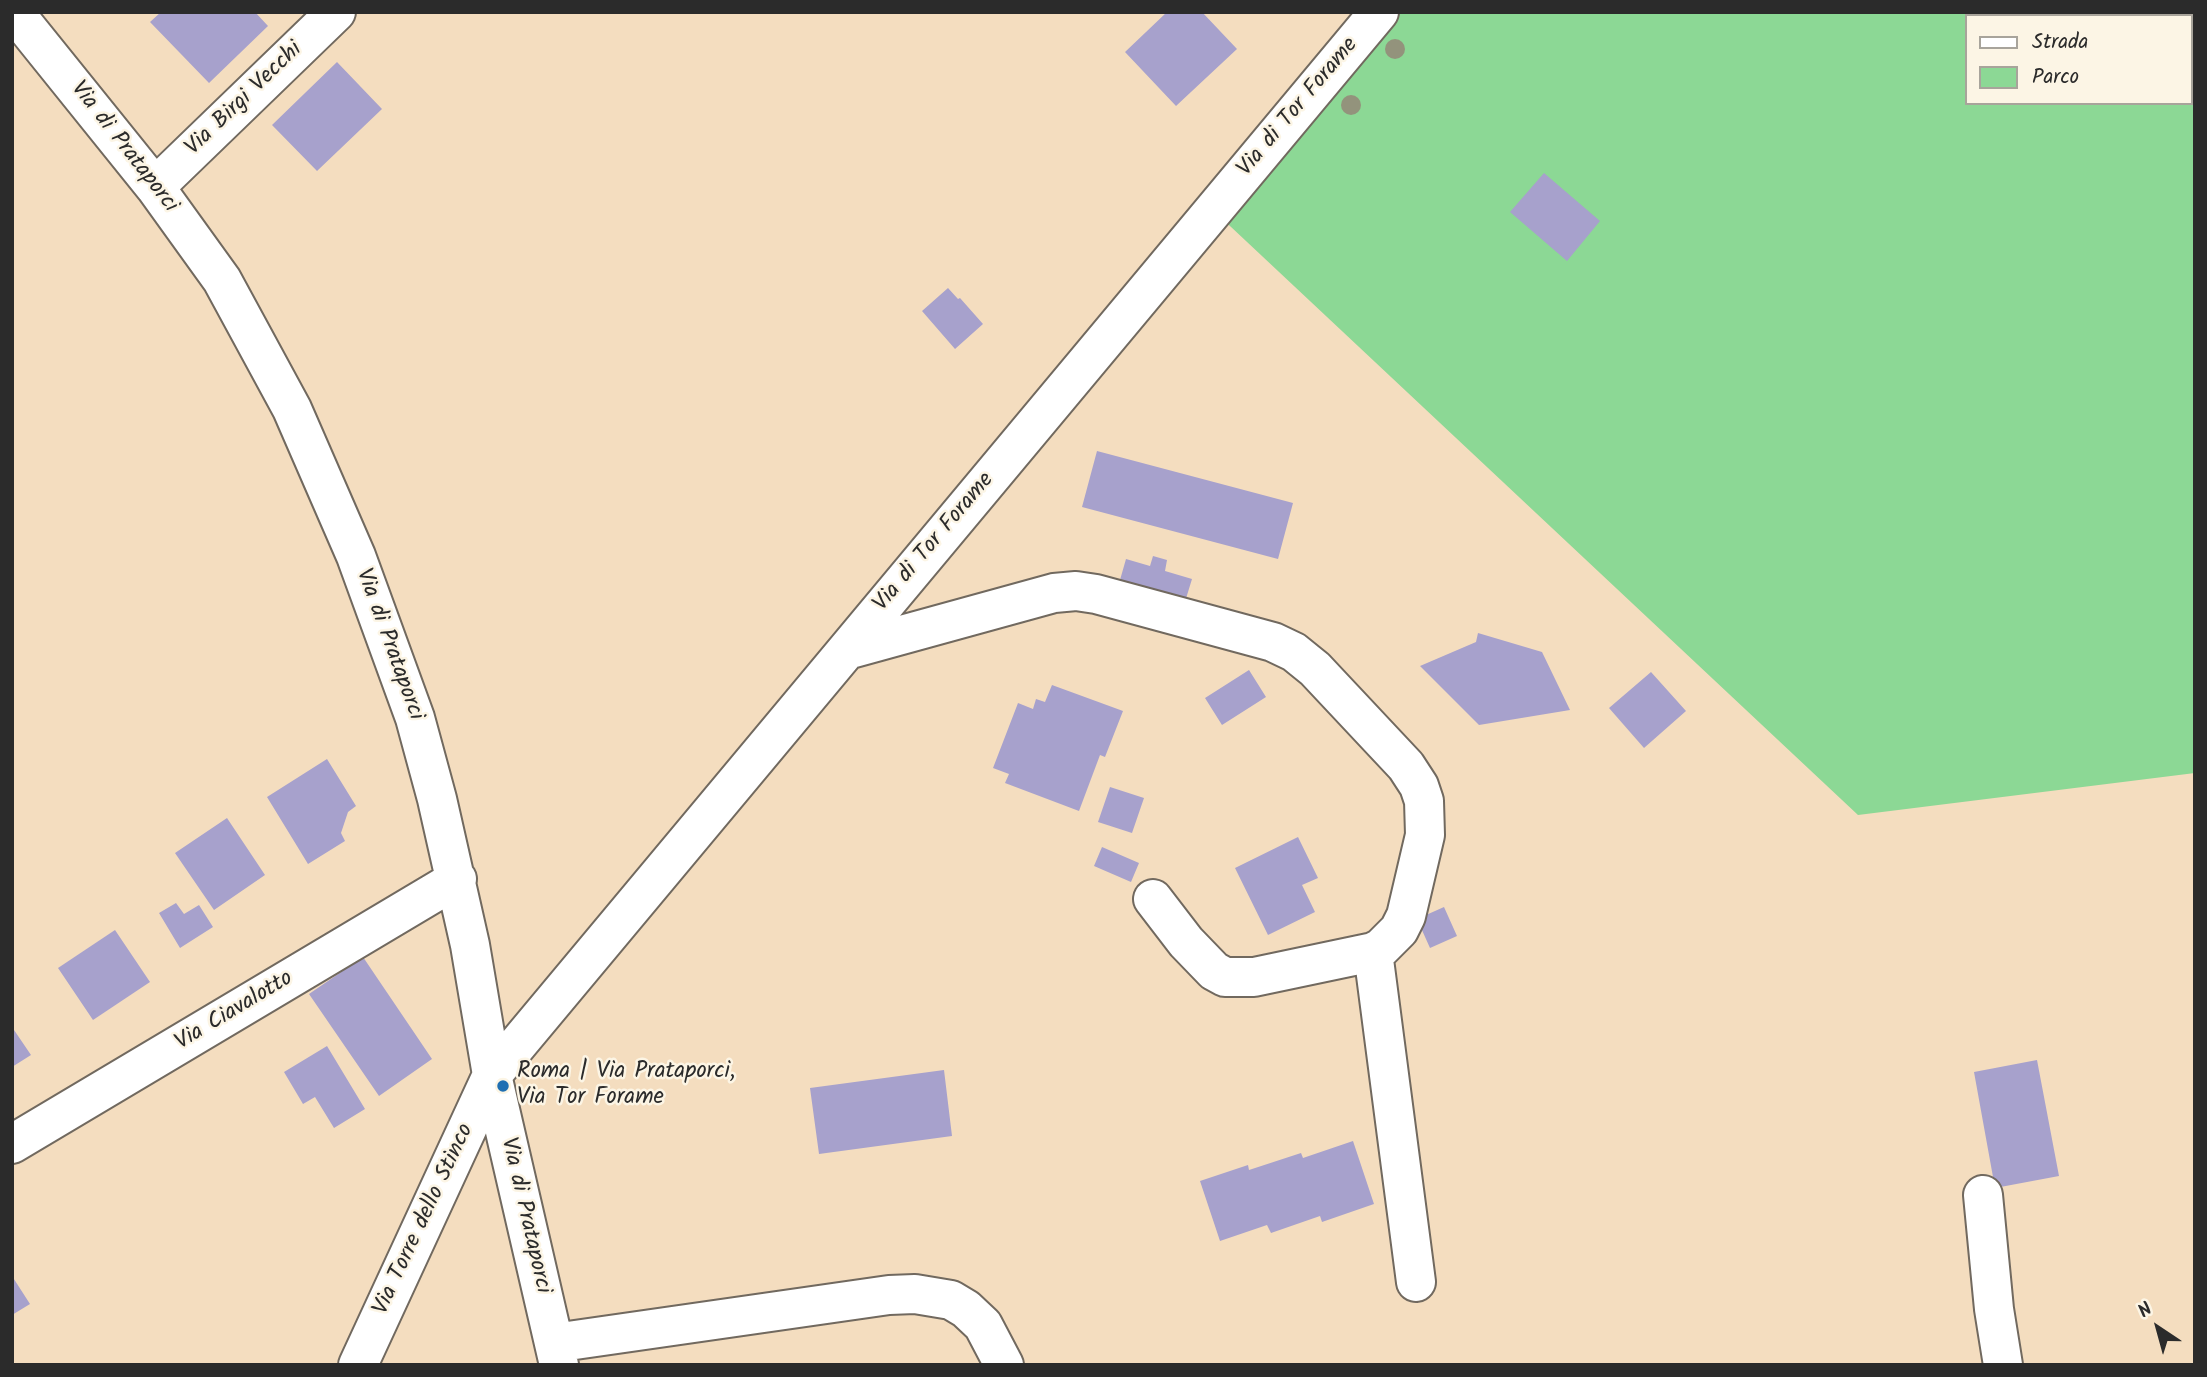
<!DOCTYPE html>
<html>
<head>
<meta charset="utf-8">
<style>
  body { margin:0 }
  #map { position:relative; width:2207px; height:1377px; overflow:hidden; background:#f4ddbf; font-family:Kalam,sans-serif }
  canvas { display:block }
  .frame { position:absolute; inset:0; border:14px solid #2b2b2b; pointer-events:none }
  .legend { position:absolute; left:1965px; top:14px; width:228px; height:91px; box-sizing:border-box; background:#fcf5e5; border:2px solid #a8a49b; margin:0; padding:9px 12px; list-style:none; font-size:21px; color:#2b2b2b }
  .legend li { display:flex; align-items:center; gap:14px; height:35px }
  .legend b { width:35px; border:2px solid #a8a49b }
  .north { position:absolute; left:2123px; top:1293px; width:70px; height:70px; -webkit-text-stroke:5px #fcf5e5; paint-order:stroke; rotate:324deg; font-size:19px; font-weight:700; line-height:28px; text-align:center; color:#2b2b2b }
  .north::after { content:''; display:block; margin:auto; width:24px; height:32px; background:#2b2b2b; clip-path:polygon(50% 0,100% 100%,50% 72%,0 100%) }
</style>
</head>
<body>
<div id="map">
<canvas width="2207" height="1377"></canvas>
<div class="frame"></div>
<ul class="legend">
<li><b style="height:9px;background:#fff"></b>Strada</li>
<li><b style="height:19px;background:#8cd895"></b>Parco</li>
</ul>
<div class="north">N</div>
</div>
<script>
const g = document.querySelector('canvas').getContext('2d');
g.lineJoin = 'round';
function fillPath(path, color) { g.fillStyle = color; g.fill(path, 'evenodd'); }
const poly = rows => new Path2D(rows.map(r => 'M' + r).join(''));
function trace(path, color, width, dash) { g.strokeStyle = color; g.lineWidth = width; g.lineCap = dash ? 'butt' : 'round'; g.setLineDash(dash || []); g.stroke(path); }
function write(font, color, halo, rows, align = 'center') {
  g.font = font + ' Kalam,sans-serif'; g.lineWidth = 5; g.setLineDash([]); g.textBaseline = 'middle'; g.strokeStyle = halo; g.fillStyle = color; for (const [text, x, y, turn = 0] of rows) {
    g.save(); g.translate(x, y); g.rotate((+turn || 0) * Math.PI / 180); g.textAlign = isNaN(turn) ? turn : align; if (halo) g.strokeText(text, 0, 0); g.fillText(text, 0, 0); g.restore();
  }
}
fillPath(poly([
  [1379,12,2195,12,2195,773,1858,815,1214,211],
  [1967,16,2191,16,2191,103,1967,103]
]), '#8cd895');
fillPath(poly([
  [161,12,255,12,268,26,209,83,150,22],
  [1167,12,1202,12,1237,49,1176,106,1125,52],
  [337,62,382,109,317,171,272,125],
  [1544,173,1600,221,1567,261,1510,212],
  [948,288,958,299,960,298,983,324,955,349,922,311],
  [1097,451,1293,503,1278,559,1082,507],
  [1153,556,1167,560,1165,571,1192,579,1184,605,1118,587,1126,559,1150,566],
  [1478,633,1542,652,1570,710,1479,725,1420,666,1476,642],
  [1249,670,1266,697,1222,725,1205,698],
  [1651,672,1686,711,1644,748,1609,708],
  [1052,685,1123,711,1105,757,1100,755,1079,811,1005,783,1009,774,993,768,1018,703,1033,709,1036,699,1045,702],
  [327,759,356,806,348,812,341,833,345,841,308,864,267,797],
  [1110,787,1144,798,1132,833,1098,822],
  [227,818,265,875,214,910,175,853],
  [1298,837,1318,878,1302,885,1315,912,1268,935,1235,868],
  [1102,847,1139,863,1131,882,1094,866],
  [176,903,184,914,199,905,213,927,180,948,159,913],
  [1444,907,1457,936,1430,948,1417,919],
  [115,930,150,982,93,1020,58,968],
  [363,957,432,1059,379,1096,309,994],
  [12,1027,31,1055,12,1067],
  [327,1046,365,1109,334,1128,315,1097,303,1104,284,1072],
  [2037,1060,2059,1176,1995,1188,1974,1072],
  [944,1070,952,1136,819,1154,810,1088],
  [1353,1141,1374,1204,1322,1222,1320,1216,1271,1233,1267,1225,1220,1241,1200,1181,1248,1165,1249,1170,1301,1153,1303,1158],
  [12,1276,30,1304,12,1315]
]), '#a7a1cc');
const minor = poly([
  [14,12,155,187,222,280,292,409,356,556,415,718,437,799,470,945,492,1075,559,1365],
  [155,187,336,12],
  [847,650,1054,593,1076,591,1096,594,1273,642,1294,652,1315,669,1406,766,1419,786,1424,801,1425,835,1406,916,1399,930,1381,948,1373,952,1254,977,1225,977,1214,971,1186,942,1153,899],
  [1373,952,1416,1282],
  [12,1144,457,879],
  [1983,1195,1994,1309,2003,1365],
  [554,1343,889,1295,915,1294,951,1300,966,1309,983,1325,1004,1365],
  [358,1365,492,1075,1379,12]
]);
trace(minor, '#71695f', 42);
trace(minor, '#fff', 38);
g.fillStyle = '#93937c';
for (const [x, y] of [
  [1395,49],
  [1351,105]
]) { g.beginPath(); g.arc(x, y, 10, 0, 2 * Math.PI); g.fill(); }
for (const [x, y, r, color] of [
  [503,1086,7,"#1f6fb2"]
]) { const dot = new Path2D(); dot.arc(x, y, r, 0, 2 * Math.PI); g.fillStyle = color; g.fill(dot); trace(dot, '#fcf5e5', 2.5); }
write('23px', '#2b2b2b', '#fcf5e5', [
  ["Via Birgi Vecchi",245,100,-44],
  ["Via di Tor Forame",1299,108,-50],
  ["Via di Prataporci",123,148,52],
  ["Via di Tor Forame",935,543,-50],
  ["Via di Prataporci",388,645,70],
  ["Via Ciavalotto",235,1012,-31],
  ["Via di Prataporci",524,1216,77],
  ["Via Torre dello Stinco",425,1220,-65]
]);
write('23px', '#2b2b2b', '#fcf5e5', [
  ["Roma | Via Prataporci,",517,1073],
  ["Via Tor Forame",517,1099]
], 'left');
</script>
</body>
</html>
